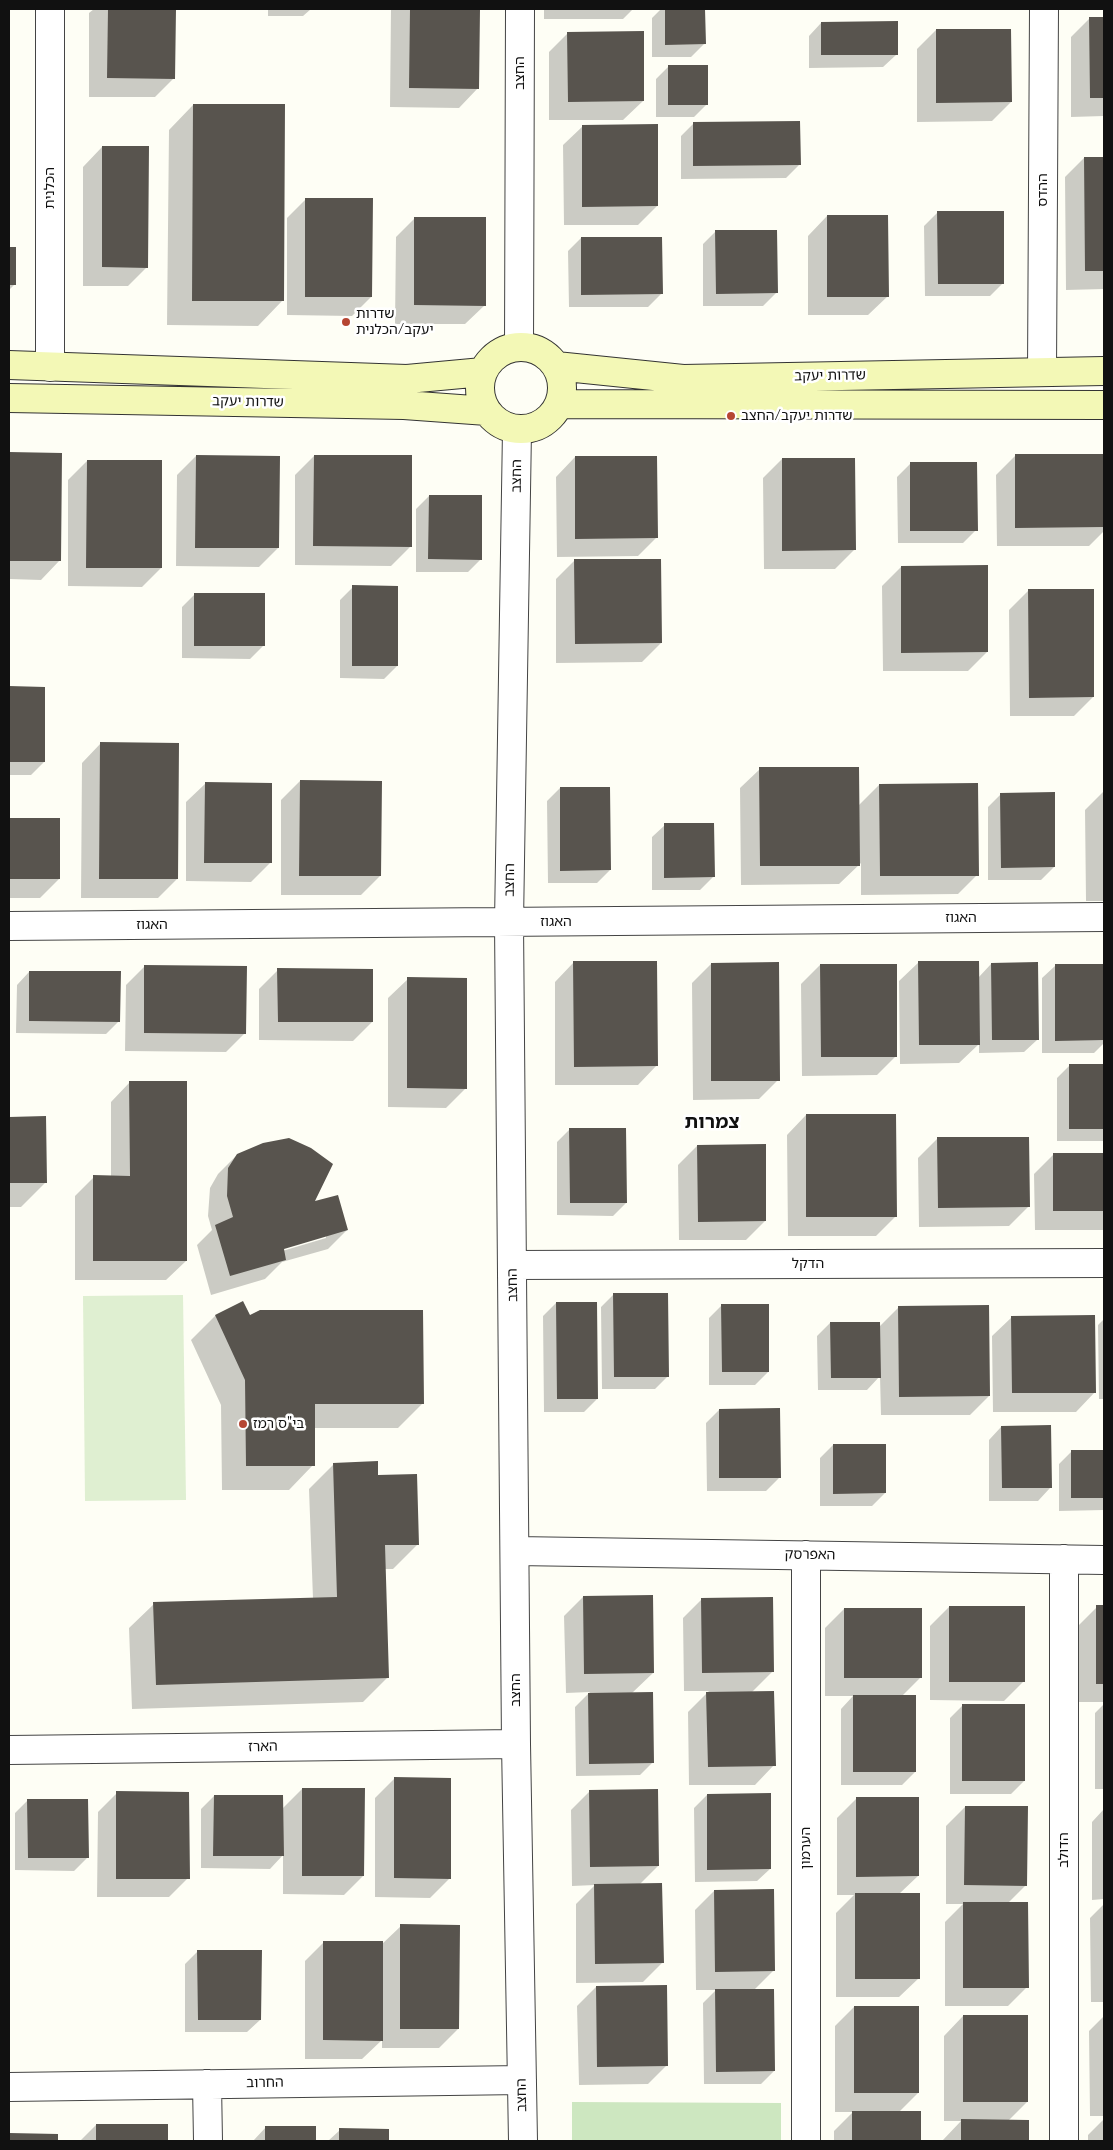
<!DOCTYPE html>
<html>
<head>
<meta charset="utf-8">
<style>
  body { margin:0 }
  #map { position:relative; width:1113px; height:2150px; overflow:hidden; background:#fefef5; font-family:"Libre Baskerville",serif }
  canvas { display:block }
  .frame { position:absolute; inset:0; border:10px solid #111; pointer-events:none }
</style>
</head>
<body>
<div id="map">
<canvas width="1113" height="2150"></canvas>
<div class="frame"></div>
</div>
<script>
const g = document.querySelector('canvas').getContext('2d');
g.lineJoin = 'round';
function fillPath(path, color) { g.fillStyle = color; g.fill(path, 'evenodd'); }
const poly = rows => new Path2D(rows.map(r => 'M' + r).join(''));
function trace(path, color, width, dash) { g.strokeStyle = color; g.lineWidth = width; g.lineCap = dash ? 'butt' : 'round'; g.setLineDash(dash || []); g.stroke(path); }
function write(font, color, halo, rows, align = 'center') {
  g.font = font + ' "Libre Baskerville","Noto Sans Hebrew",serif'; g.lineWidth = 5; g.setLineDash([]); g.textBaseline = 'middle'; g.strokeStyle = halo; g.fillStyle = color; for (const [text, x, y, turn = 0] of rows) {
    g.save(); g.translate(x, y); g.rotate((+turn || 0) * Math.PI / 180); g.textAlign = isNaN(turn) ? turn : align; if (halo) g.strokeText(text, 0, 0); g.fillText(text, 0, 0); g.restore();
  }
}
fillPath(poly([
  [572,2102,781,2103,781,2141,572,2141]
]), '#cde7c0');
fillPath(poly([
  [183,1295,186,1500,85,1501,83,1296]
]), '#dfefd1');
fillPath(poly([
  [94,9,174,9,174,78,155,97,89,97,89,13],
  [268,9,311,9,303,16,268,16],
  [391,9,478,9,478,88,459,108,390,107],
  [544,9,633,9,623,19,544,19],
  [661,9,704,9,704,44,691,57,652,57,652,18],
  [1090,18,1104,18,1104,116,1071,117,1071,37],
  [821,23,896,55,883,67,809,68,809,36],
  [936,30,1011,102,992,121,917,122,917,49],
  [568,33,643,101,623,120,549,120,549,52],
  [669,66,707,104,694,117,656,117,656,79],
  [193,105,282,301,258,326,167,325,169,130],
  [694,123,799,165,786,178,681,179,681,136],
  [583,126,657,206,638,225,564,225,563,145],
  [102,147,147,267,128,286,83,286,83,167],
  [1084,158,1104,158,1104,289,1066,290,1065,177],
  [306,199,371,297,352,316,287,315,287,218],
  [937,213,1003,283,990,296,925,296,924,226],
  [827,216,888,296,868,315,808,315,808,236],
  [415,218,485,305,465,324,395,324,396,237],
  [716,231,776,293,763,306,703,306,703,244],
  [581,238,661,294,648,307,569,307,568,251],
  [9,248,15,248,14,285,9,290],
  [9,454,61,454,60,560,41,580,9,579],
  [196,456,278,548,259,567,176,566,177,475],
  [314,456,410,547,391,566,295,565,295,475],
  [1015,456,1104,456,1104,531,1089,546,997,546,996,475],
  [575,457,657,537,638,556,557,557,556,477],
  [782,459,854,550,835,569,764,569,763,478],
  [87,461,161,568,142,587,68,586,68,480],
  [910,464,976,530,963,543,898,543,897,477],
  [429,496,481,559,468,572,416,572,416,509],
  [575,560,661,643,642,662,556,663,556,579],
  [901,567,987,652,968,671,883,671,882,586],
  [353,587,397,666,384,679,340,678,340,600],
  [1028,591,1093,697,1074,716,1010,716,1009,610],
  [195,594,263,646,250,659,182,658,182,607],
  [9,687,44,688,44,762,31,775,9,775],
  [101,743,177,879,158,898,81,898,82,763],
  [760,769,858,806,879,785,977,875,958,894,861,895,861,863,839,884,741,885,740,788],
  [300,781,380,876,361,895,281,895,281,800],
  [206,783,270,863,251,882,186,881,186,802],
  [560,788,610,870,597,883,548,883,547,801],
  [1104,791,1104,901,1086,901,1085,810],
  [1001,794,1054,867,1041,880,988,880,988,807],
  [9,819,59,819,59,879,40,898,9,898],
  [665,825,713,877,700,890,652,890,652,837],
  [574,962,657,1065,638,1085,555,1085,555,982],
  [919,962,978,978,991,964,1037,1040,1024,1052,979,1053,979,1044,959,1063,900,1064,899,981],
  [711,964,778,1080,759,1099,693,1100,692,983],
  [820,965,896,1056,877,1075,802,1076,801,984],
  [145,966,245,1033,226,1052,125,1051,126,985],
  [1055,966,1104,966,1104,1043,1094,1053,1042,1053,1042,978],
  [278,970,372,1022,353,1041,259,1040,259,989],
  [29,972,119,1021,106,1034,16,1033,17,985],
  [408,979,465,1089,446,1108,388,1107,388,998],
  [1070,1065,1104,1065,1104,1141,1057,1141,1057,1078],
  [130,1082,186,1261,166,1280,75,1280,75,1196,94,1177,111,1177,111,1102],
  [806,1115,895,1217,876,1236,788,1236,787,1135],
  [45,1117,46,1182,21,1207,9,1207,9,1118],
  [570,1129,626,1203,613,1216,557,1215,557,1142],
  [937,1139,1028,1207,1009,1226,919,1227,918,1158],
  [697,1146,765,1221,746,1240,679,1240,678,1165],
  [1104,1154,1104,1230,1035,1230,1034,1174,1053,1155],
  [237,1155,312,1203,347,1230,328,1249,282,1262,265,1279,211,1295,197,1245,212,1230,208,1216,210,1188,218,1174],
  [326,1235,326,1238,279,1252,278,1249],
  [614,1294,668,1376,655,1389,602,1389,601,1307],
  [242,1303,249,1317,423,1403,398,1428,313,1428,313,1465,289,1490,222,1490,221,1405,191,1340,215,1316],
  [556,1303,597,1399,584,1412,544,1412,543,1316],
  [722,1305,768,1372,755,1385,709,1385,709,1318],
  [899,1307,989,1396,970,1415,881,1415,880,1376,867,1390,818,1390,817,1336,830,1323,879,1327],
  [1012,1317,1095,1392,1076,1412,993,1412,992,1336],
  [1104,1319,1104,1399,1099,1399,1098,1325],
  [719,1410,779,1478,766,1491,707,1491,706,1423],
  [1001,1427,1050,1488,1038,1501,989,1501,989,1440],
  [833,1445,885,1493,872,1506,820,1506,820,1458],
  [1072,1451,1104,1451,1104,1510,1059,1511,1059,1464],
  [334,1464,377,1477,418,1544,393,1569,384,1569,388,1677,363,1702,132,1709,129,1628,154,1604,313,1599,309,1489],
  [583,1597,653,1673,632,1693,653,1762,640,1775,576,1776,575,1707,590,1692,566,1693,564,1616],
  [702,1599,773,1671,752,1692,774,1765,755,1785,689,1785,688,1712,709,1691,684,1691,683,1618],
  [949,1607,1024,1681,1004,1701,930,1700,930,1626],
  [1097,1607,1104,1607,1104,1702,1078,1702,1078,1626],
  [844,1609,921,1677,902,1696,915,1772,902,1785,841,1785,841,1709,853,1696,825,1696,825,1628],
  [1104,1704,1104,1789,1095,1789,1095,1713],
  [963,1705,1024,1781,1011,1794,950,1794,950,1718],
  [394,1779,450,1878,430,1898,375,1897,375,1798],
  [302,1789,363,1876,344,1895,283,1894,283,1855,270,1869,201,1868,201,1809,214,1796,282,1809],
  [590,1791,658,1866,639,1885,662,1963,643,1982,576,1983,576,1904,595,1885,572,1886,571,1810],
  [117,1793,188,1878,169,1897,97,1897,98,1812],
  [707,1795,770,1869,757,1881,695,1882,694,1808],
  [856,1799,918,1876,899,1894,919,1978,899,1997,836,1997,836,1913,854,1895,837,1895,837,1818],
  [28,1800,87,1858,74,1871,15,1870,15,1813],
  [965,1807,1026,1885,1008,1903,1027,1987,1008,2006,945,2006,945,1922,963,1904,946,1904,946,1826],
  [1104,1809,1104,1899,1092,1900,1092,1822],
  [714,1891,773,1971,754,1990,774,2071,761,2084,704,2084,703,2003,716,1990,696,1990,695,1910],
  [1104,1904,1104,2002,1091,2002,1090,1918],
  [401,1926,458,2029,439,2048,382,2048,382,2040,362,2059,305,2059,305,1961,324,1942,381,1945],
  [198,1951,260,2020,247,2032,185,2032,185,1964],
  [596,1987,667,2065,648,2084,579,2085,577,2006],
  [854,2007,918,2093,899,2112,919,2112,919,2141,834,2141,834,2131,853,2112,835,2112,835,2026],
  [963,2016,1027,2102,1008,2121,1028,2121,1028,2141,942,2141,961,2121,944,2121,944,2036],
  [1104,2016,1104,2116,1090,2116,1089,2031],
  [1104,2119,1104,2141,1088,2141,1088,2135],
  [96,2125,167,2126,167,2141,80,2141],
  [266,2127,315,2127,315,2141,253,2141],
  [340,2130,388,2130,388,2141,328,2141],
  [9,2135,57,2135,57,2141,9,2141]
]), '#0003');
fillPath(poly([
  [108,9,176,9,175,79,107,78],
  [410,9,480,9,479,89,409,88],
  [665,9,705,9,706,44,665,45],
  [1089,17,1104,17,1104,98,1090,98],
  [898,21,898,55,821,55,821,22],
  [936,29,1011,29,1012,102,936,103],
  [644,31,644,101,568,102,567,32],
  [668,65,708,65,708,105,668,105],
  [193,104,285,104,284,301,192,301],
  [800,121,801,165,693,166,693,122],
  [658,124,658,206,582,207,582,125],
  [102,146,149,146,148,268,102,267],
  [1084,157,1104,157,1104,271,1085,271],
  [305,198,373,198,372,297,305,297],
  [937,211,1004,211,1004,284,938,284],
  [827,215,888,215,889,297,827,297],
  [414,217,486,217,486,306,414,305],
  [715,230,777,230,778,293,716,294],
  [581,237,662,237,663,294,581,295],
  [9,247,16,247,16,285,9,285],
  [9,452,62,453,61,561,9,561],
  [1015,454,1104,454,1104,527,1015,528],
  [196,455,280,456,279,548,195,548],
  [314,455,412,455,412,547,313,546],
  [575,456,657,456,658,538,575,539],
  [782,458,855,458,856,550,782,551],
  [87,460,162,460,162,568,86,568],
  [910,462,977,462,978,531,910,531],
  [429,495,482,495,482,560,428,559],
  [574,559,661,559,662,643,575,644],
  [988,565,988,652,901,653,901,566],
  [352,585,398,586,398,666,352,666],
  [1028,589,1094,589,1094,697,1029,698],
  [194,593,265,593,265,646,194,646],
  [9,686,45,687,45,762,9,762],
  [100,742,179,743,178,879,99,879],
  [759,767,859,767,860,866,760,866],
  [300,780,382,781,381,876,299,876],
  [205,782,272,783,272,863,204,863],
  [978,783,979,876,880,876,879,784],
  [560,787,610,787,611,870,560,871],
  [1055,792,1055,867,1001,868,1000,793],
  [9,818,60,818,60,879,9,879],
  [664,823,714,823,715,877,664,878],
  [573,961,657,961,658,1066,574,1067],
  [918,961,979,961,980,1045,919,1045],
  [779,962,780,1081,711,1081,711,963],
  [1038,962,1039,1040,992,1040,991,963],
  [820,964,897,964,897,1057,821,1057],
  [1055,964,1104,964,1104,1040,1055,1041],
  [144,965,247,966,246,1034,144,1033],
  [277,968,373,969,373,1022,278,1022],
  [29,971,121,971,120,1022,29,1021],
  [407,977,467,978,467,1089,407,1088],
  [1069,1064,1104,1064,1104,1129,1069,1129],
  [129,1081,187,1081,187,1261,93,1261,93,1175,130,1176],
  [806,1114,896,1114,897,1217,806,1217],
  [46,1116,47,1183,9,1183,9,1117],
  [569,1128,626,1128,627,1203,570,1203],
  [937,1137,1029,1137,1030,1207,938,1208],
  [289,1138,311,1148,333,1164,315,1201,338,1195,348,1230,284,1249,286,1260,230,1276,215,1225,233,1217,227,1196,228,1168,237,1154,263,1143],
  [766,1144,766,1221,698,1222,697,1145],
  [1053,1153,1104,1153,1104,1211,1053,1211],
  [613,1293,668,1293,669,1377,614,1377],
  [243,1301,250,1315,260,1310,423,1310,424,1404,315,1404,315,1466,246,1466,245,1380,215,1315],
  [556,1302,597,1302,598,1399,557,1399],
  [721,1304,769,1304,769,1372,722,1372],
  [989,1305,990,1396,899,1397,898,1306],
  [1095,1315,1096,1393,1012,1393,1011,1316],
  [830,1322,880,1322,881,1378,831,1378],
  [780,1408,781,1478,719,1478,719,1409],
  [1051,1425,1052,1488,1002,1488,1001,1426],
  [833,1444,886,1444,886,1493,833,1494],
  [1071,1450,1104,1450,1104,1498,1071,1498],
  [378,1461,378,1475,417,1474,419,1545,385,1545,389,1678,156,1685,153,1602,337,1597,333,1463],
  [653,1595,654,1673,584,1674,583,1596],
  [773,1597,774,1672,702,1673,701,1598],
  [1096,1605,1104,1605,1104,1684,1096,1684],
  [949,1606,1025,1606,1025,1682,949,1682],
  [844,1608,922,1608,922,1678,844,1678],
  [774,1691,776,1766,708,1767,706,1692],
  [653,1692,654,1763,589,1764,588,1693],
  [853,1695,916,1695,916,1772,853,1772],
  [962,1704,1025,1704,1025,1781,962,1781],
  [394,1777,451,1778,451,1879,394,1878],
  [302,1788,365,1788,364,1876,302,1876],
  [658,1789,659,1866,590,1867,589,1790],
  [116,1791,189,1792,190,1879,116,1879],
  [771,1793,771,1869,707,1870,707,1794],
  [214,1795,283,1795,284,1856,213,1856],
  [856,1797,919,1797,919,1876,856,1877],
  [27,1799,88,1799,89,1858,28,1858],
  [965,1806,1028,1806,1027,1886,964,1885],
  [662,1883,664,1963,595,1964,594,1884],
  [774,1889,775,1971,715,1972,714,1890],
  [855,1893,920,1893,920,1979,855,1979],
  [963,1902,1028,1902,1029,1988,963,1988],
  [400,1924,460,1925,459,2029,400,2029],
  [323,1941,383,1941,383,2041,323,2040],
  [197,1950,262,1950,261,2020,198,2020],
  [667,1985,668,2066,597,2067,596,1986],
  [715,1989,774,1989,775,2071,716,2072],
  [854,2006,919,2006,919,2093,854,2093],
  [963,2015,1028,2015,1028,2102,963,2102],
  [852,2111,921,2111,921,2141,852,2141],
  [961,2119,1029,2120,1029,2141,961,2141],
  [96,2124,168,2124,168,2141,96,2141],
  [265,2126,316,2126,316,2141,265,2141],
  [339,2128,389,2129,389,2141,339,2141],
  [9,2133,58,2134,58,2141,9,2141]
]), '#58544e');
const street = poly([
  [50,9,50,367],
  [519,347,520,9],
  [1042,371,1044,9],
  [517,430,509,922,516,1744,523,2141],
  [9,926,1104,917],
  [513,1265,1104,1263],
  [516,1551,1104,1560],
  [9,1750,516,1744],
  [207,2084,208,2141],
  [9,2087,522,2080],
  [806,2141,806,1555],
  [1064,2141,1064,1559]
]);
const secondary = poly([
  '480 388a41 41 0 1 1 82 0a41 41 0 1 1-82 0Z',
  [9,365,407,379,483,372],
  [556,366,683,379,1104,371],
  [9,398,404,405,487,411],
  [560,404,1104,405]
]);
trace(street, '#444', 30);
trace(secondary, '#333', 30);
trace(street, '#fff', 28);
trace(secondary, '#f3f8b6', 28);
for (const [x, y, r, color] of [
  [346,322,5,"#b64633"],
  [731,416,5,"#b64633"],
  [243,1424,5,"#b64633"]
]) { const dot = new Path2D(); dot.arc(x, y, r, 0, 2 * Math.PI); g.fillStyle = color; g.fill(dot); trace(dot, '#fff', 2); }
write('14px', '#111', '#fff', [
  ["החצב",520,73,-90],
  ["הכלנית",50,188,-90],
  ["ההדס",1043,190,-90],
  ["שדרות יעקב",830,376,-1],
  ["שדרות יעקב",248,402,1],
  ["החצב",517,476,-89],
  ["החצב",510,880,-89],
  ["האגוז",961,918],
  ["האגוז",556,922],
  ["האגוז",152,925],
  ["הדקל",808,1264],
  ["החצב",513,1285,-91],
  ["האפרסק",810,1555,1],
  ["החצב",516,1690,-90],
  ["הארז",263,1747,-1],
  ["הערמון",806,1848,-90],
  ["הדולב",1064,1850,-90],
  ["החרוב",265,2083,-1],
  ["החצב",522,2095,-91]
]);
write('14px', '#111', '#fff', [
  ["שדרות",356,314],
  ["יעקב/הכלנית",356,330],
  ["שדרות יעקב/החצב",741,416],
  ["בי\"ס רמז",253,1424]
], 'left');
write('bold 19px', '#111', '#fff', [
  ["צמרות",712,1123]
]);
</script>
</body>
</html>
